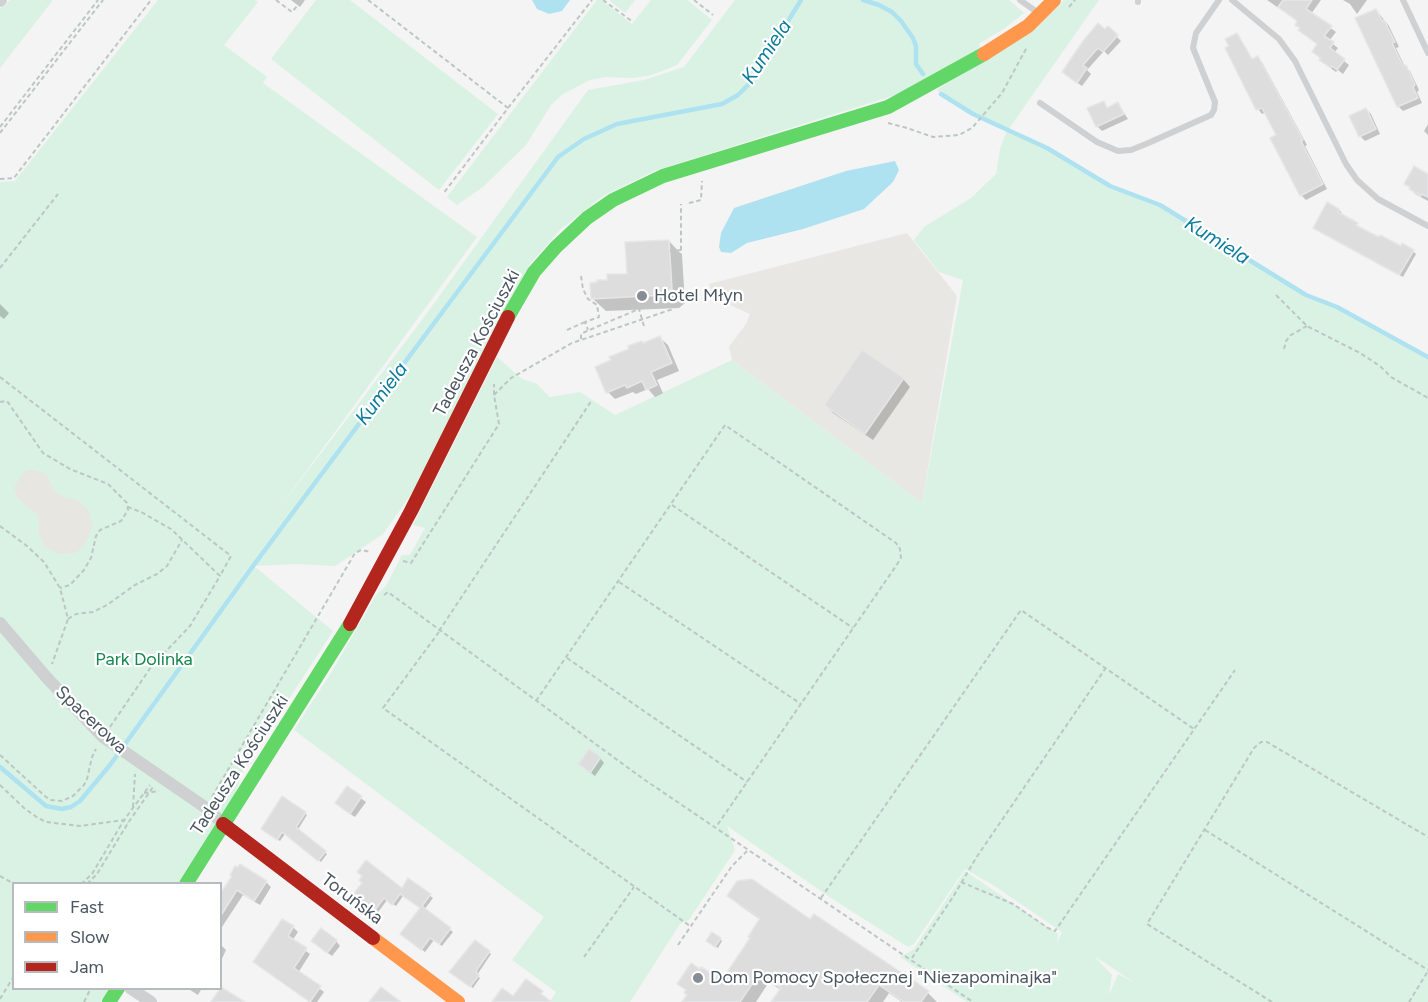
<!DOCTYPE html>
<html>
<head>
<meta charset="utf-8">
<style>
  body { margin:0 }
  #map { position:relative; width:1428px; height:1002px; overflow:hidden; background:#f4f4f4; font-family:Figtree,sans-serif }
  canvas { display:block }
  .legend { position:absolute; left:12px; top:882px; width:210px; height:108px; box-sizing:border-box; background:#fff; border:2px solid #b7bbc0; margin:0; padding:8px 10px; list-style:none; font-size:18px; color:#4a5661 }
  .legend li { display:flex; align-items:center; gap:12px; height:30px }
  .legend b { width:30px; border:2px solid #b7bbc0 }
</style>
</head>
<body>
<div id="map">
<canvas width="1428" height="1002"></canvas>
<ul class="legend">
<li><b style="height:8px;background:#63d668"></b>Fast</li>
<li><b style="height:8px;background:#ff974d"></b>Slow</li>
<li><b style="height:8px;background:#b3261e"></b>Jam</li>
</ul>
</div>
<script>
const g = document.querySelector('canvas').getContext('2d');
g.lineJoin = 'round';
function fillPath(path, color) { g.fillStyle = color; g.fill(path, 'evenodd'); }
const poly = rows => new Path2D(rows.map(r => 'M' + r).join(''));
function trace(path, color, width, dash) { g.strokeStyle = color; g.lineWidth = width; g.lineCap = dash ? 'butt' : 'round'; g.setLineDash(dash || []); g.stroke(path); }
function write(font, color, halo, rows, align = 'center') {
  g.font = font + ' Figtree,sans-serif'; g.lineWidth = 4.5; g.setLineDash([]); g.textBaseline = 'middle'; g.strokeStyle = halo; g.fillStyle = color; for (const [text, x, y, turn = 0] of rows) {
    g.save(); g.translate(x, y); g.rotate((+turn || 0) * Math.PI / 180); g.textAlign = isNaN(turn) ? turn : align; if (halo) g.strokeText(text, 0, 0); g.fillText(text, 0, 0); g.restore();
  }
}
fillPath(poly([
  [907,233,957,296,922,503,732,360,729,347,746,324,750,314,713,297,709,284]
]), '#e8e7e3');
fillPath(poly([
  [10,0,53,0,0,68,0,9],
  [158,0,255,0,258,2,224,45,267,77,263,83,477,237,278,510,422,320,588,90,644,80,684,67,735,0,1009,0,1024,13,1005,28,979,44,981,48,895,95,654,171,603,196,560,230,530,264,414,490,383,534,335,566,296,564,254,566,333,631,256,750,243,771,235,794,178,883,14,884,14,988,110,989,101,1002,0,1002,0,182,15,181],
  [316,0,350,0,498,114,439,190,271,59],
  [597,0,601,0,632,24,651,0,687,0,712,20,677,65,652,75,633,78,606,77,590,80,563,94,551,105,526,145,483,187,457,205,447,197],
  [611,0,635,0,625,13,610,1],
  [1064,0,1099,0,1008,130,1047,148,1110,186,1160,205,1306,295,1337,307,1428,357,1428,1002,967,1002,900,957,914,949,965,871,1058,934,1057,944,1062,932,993,885,965,869,914,944,908,947,831,898,727,826,735,850,689,920,680,924,630,1002,550,1002,556,992,512,960,544,917,294,730,331,673,376,595,386,586,402,555,410,555,425,528,413,525,497,357,522,379,537,384,550,397,580,392,615,415,732,360,922,503,963,280,939,272,914,240,924,227,971,198,996,174,1000,149,1007,130,973,114,937,90,1056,8],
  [1095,957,1096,957,1135,983,1118,974,1109,995,1112,975]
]), '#d9f2e3');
fillPath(poly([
  [28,470,35,470,46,474,54,491,63,497,78,501,88,510,92,525,90,533,86,542,76,553,59,554,45,546,39,534,39,519,37,514,17,498,14,489,16,484,23,473]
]), '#e7e6e1');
fillPath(poly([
  [532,0,570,0,562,11,549,14,537,9],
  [895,161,899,170,893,182,864,209,803,229,747,243,731,253,721,252,719,247,721,233,734,208,846,171]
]), '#aee2f0');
fillPath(poly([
  [291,0,305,0,300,7],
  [1267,0,1321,0,1311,14,1336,32,1329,41,1338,48,1334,53,1349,65,1343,74,1338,70,1336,72,1326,65,1314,52,1319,45,1300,30,1299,22],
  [1343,0,1367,0,1357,14,1350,4],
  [1376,10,1389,26,1399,47,1396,48,1405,67,1410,71,1419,90,1417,92,1422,103,1403,111,1399,107,1357,19],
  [1108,28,1121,41,1108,55,1104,51,1087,70,1091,74,1082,86,1069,77],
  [1237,35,1253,60,1258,57,1262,62,1307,145,1305,146,1327,189,1306,200,1301,195,1278,136,1266,112,1262,114,1258,109,1227,48,1231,47],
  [1103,103,1108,109,1118,104,1128,119,1102,131,1097,126],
  [1366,109,1371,114,1380,134,1365,141,1360,136,1351,117],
  [1428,124,1428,135,1424,131],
  [1428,175,1428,201,1415,194,1406,184],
  [1339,210,1342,213,1341,215,1357,224,1359,228,1401,248,1413,251,1416,254,1403,277,1318,231],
  [669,241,682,255,685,303,679,308,606,311,592,298,609,281,629,275],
  [0,304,9,313,4,319,0,316],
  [660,338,668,345,679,371,657,380,663,393,655,397,648,389,636,394,633,392,615,399,608,392,644,345],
  [903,379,910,387,873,440,833,413,826,405],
  [600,758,604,763,595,776,580,764],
  [347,788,366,802,355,817,341,808],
  [305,813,307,815,297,831,327,854,321,862,285,834,280,841,265,832],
  [233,877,266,882,271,887,260,905,243,895,220,930,220,897],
  [409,881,433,898,424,910,453,932,442,946,434,940,425,952,405,937,421,909,403,896,396,906,387,900,376,915,356,900,402,890],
  [729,896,811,921,928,993,937,1002,902,1002,889,993,883,1002,778,1002,781,990,769,982,756,1002,687,1002,689,996,687,991,679,984,722,982,751,938,761,920,739,905],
  [293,927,298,932,292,941,310,954,298,973,324,992,317,1002,310,1002,259,966],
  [720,939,722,941,718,948,710,943],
  [336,941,340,946,332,956,318,946],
  [475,942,491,954,477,975,480,978,473,988,453,973],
  [220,944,226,950,220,963],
  [187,988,202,988,198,995]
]), '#0003');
trace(poly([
  [863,0,879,5,892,12,901,21,913,38,916,46,916,64,923,74],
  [941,94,973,114,1047,148,1110,186,1160,205,1306,295,1337,307,1428,357],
  [0,767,46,806,62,809,71,807,80,801,110,765,253,566,558,157,584,139,617,124,722,104,738,95,750,83,801,0]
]), '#aee2f0', 4.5);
const building = poly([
  [1283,0,1312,0,1306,9,1332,26,1324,36,1334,42,1330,48,1345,59,1337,70,1332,66,1331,68,1319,60,1321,58,1312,52,1317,44,1298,30,1300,28,1295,25,1297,21,1278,7,1283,0],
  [1376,9,1382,21,1384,20,1395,42,1392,43,1403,66,1406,65,1415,85,1413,87,1418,98,1397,107,1355,18,1376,9],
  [1098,23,1105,29,1108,26,1118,35,1103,52,1098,48,1083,65,1087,68,1077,83,1062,72,1083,41,1098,23],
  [1237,33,1252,59,1258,56,1303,140,1301,141,1323,184,1300,196,1270,138,1276,135,1262,108,1256,110,1225,48,1229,46,1225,39,1237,33],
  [1104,101,1107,108,1118,102,1124,114,1096,127,1087,108,1104,101],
  [1366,108,1376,129,1359,137,1349,116,1366,108],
  [1414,166,1428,174,1428,197,1422,194,1421,196,1409,189,1410,187,1404,184,1414,166],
  [1327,202,1339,209,1338,212,1358,223,1356,225,1369,232,1379,237,1380,235,1401,246,1402,243,1414,250,1399,275,1313,228,1327,202],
  [669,240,672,289,666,295,591,299,590,283,597,282,597,280,607,280,607,274,627,274,625,242,669,240],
  [660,336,672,363,651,372,657,385,646,390,642,381,627,388,625,385,606,393,595,367,611,360,609,357,629,349,628,346,642,341,643,343,660,336],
  [862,350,904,378,865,434,824,405,862,350],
  [589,749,601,757,590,773,578,764,589,749],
  [347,786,362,796,350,814,335,803,347,786],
  [282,796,306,812,296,827,326,851,318,861,282,832,277,840,261,829,282,796],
  [366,860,402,888,408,878,431,894,422,906,451,928,439,944,430,938,421,950,400,934,420,908,400,894,392,905,384,898,372,914,351,897,362,883,359,880,362,876,357,872,366,860],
  [240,864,267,881,254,901,237,890,220,917,220,894,232,876,230,875,235,866,238,867,240,864],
  [752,879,810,919,814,914,929,991,921,1002,904,1002,879,985,867,1002,771,1002,781,988,759,974,740,1002,682,1002,687,995,684,993,686,990,677,984,691,963,700,969,701,967,722,980,750,938,748,937,760,918,727,896,737,881,752,879],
  [282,919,294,926,288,936,307,948,294,968,321,986,310,1002,253,962,282,919],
  [321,928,337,940,327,953,311,941,321,928],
  [712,932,721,938,715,947,706,941,712,932],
  [475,940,490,951,478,968,476,972,479,975,470,987,449,972,475,940],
  [526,979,543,991,541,994,552,1002,492,1002,502,988,513,996,526,979],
  [221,987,245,1002,211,1002,221,987],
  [381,987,401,1002,369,1002,381,987]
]);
fillPath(building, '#ddddde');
trace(building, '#e5e6e7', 1.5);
trace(poly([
  [276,0,292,12,302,0],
  [368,0,508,108,443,194],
  [603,0,633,22],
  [694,0,713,15],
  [1069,7,1075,0],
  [508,108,592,0],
  [888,123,907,128,933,137,959,135,972,128,1002,93,1027,47],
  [0,127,98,0],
  [0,133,103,0],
  [0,179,14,178,20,170,151,0],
  [689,203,701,200,702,181],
  [670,251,681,250],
  [0,268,58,194],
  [581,276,583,289,588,299,597,305,599,317,585,322,588,330],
  [1276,295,1307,326,1360,353,1380,366,1391,377,1428,398],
  [641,300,639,309,644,326],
  [567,330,585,322],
  [581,339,581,334,587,331,639,309,671,300,687,291],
  [1284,349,1286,341,1291,335,1307,326],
  [0,377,231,556,220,576],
  [494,395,511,378,572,343,673,309,680,301,681,295,681,204],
  [0,402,7,401,43,453,70,469,108,484,127,503,128,510,121,521,100,530,96,536,91,558,84,570,70,585,60,588],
  [672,505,853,628],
  [0,526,27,546,44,562,60,588,68,619,52,664],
  [403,561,411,563,499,424,494,395,494,384],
  [619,582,801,704],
  [384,595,388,592,392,595,642,778,973,1002],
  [68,619,76,614,93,612,107,605,135,585,157,574,167,566,182,540],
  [439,631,592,400],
  [439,632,383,708,690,926],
  [567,658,747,782],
  [536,701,725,425,896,543,900,549,901,558,896,566,716,827],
  [110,727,151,667,190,626,220,576,171,529,141,512,128,507],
  [0,755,46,797,51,800,62,801,73,796,84,785,87,779,92,757,96,749],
  [0,785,24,808,38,818,46,822,80,826,124,820,128,823],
  [144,793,159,791],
  [212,797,355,553,361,550,371,552],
  [133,807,135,774],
  [1205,830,1428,970],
  [0,876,14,884],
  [961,882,1013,904,1048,928,1055,931,1235,670],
  [81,884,92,874,124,820,150,785],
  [87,884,97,874,128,823,153,787],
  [821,898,1021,610,1194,729],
  [678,945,732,866,749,849],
  [584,957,634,887],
  [912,958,953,897,976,858,1105,669],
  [0,999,14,976],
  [84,1002,91,988],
  [1272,1002,1147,924,1254,748,1261,742,1267,742,1428,837],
  [1409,1002,1428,971]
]), '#bcc7c4', 2, [4.5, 3]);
trace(poly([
  [1020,0,1037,12],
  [1232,0,1279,39,1295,61,1346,164,1357,180,1378,199,1428,226],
  [1403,0,1428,53],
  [1138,2,1138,0],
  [1040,103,1097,142,1118,151,1131,150,1146,144,1211,115,1214,110,1215,102,1193,48,1196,33,1219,0]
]), '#ced0d2', 6);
trace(poly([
  [0,1,1,0],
  [0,623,47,678,103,737,209,810,223,824],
  [130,988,151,1002]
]), '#ced0d2', 12);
trace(poly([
  [508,317,534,272,556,247,587,218,613,200,663,176,888,107,984,54],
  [186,884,350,624],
  [109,1002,118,988]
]), '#63d668', 14);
trace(poly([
  [984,54,1028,26,1054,0],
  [373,938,458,1002]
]), '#ff974d', 14);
trace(poly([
  [350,624,411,511,508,317],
  [223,824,373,938]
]), '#b3261e', 14);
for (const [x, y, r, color] of [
  [642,296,6,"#868d94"],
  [698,978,6,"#868d94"]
]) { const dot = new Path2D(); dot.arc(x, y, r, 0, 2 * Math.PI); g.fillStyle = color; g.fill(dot); trace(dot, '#fff', 2); }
write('18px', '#4a5661', '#fff', [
  ["Hotel Młyn",654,296],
  ["Dom Pomocy Społecznej \"Niezapominajka\"",710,978]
], 'left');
write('18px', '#4a5661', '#fff', [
  ["Tadeusza Kościuszki",477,343,-62],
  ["Spacerowa",91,720,43],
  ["Tadeusza Kościuszki",240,765,-57],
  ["Toruńska",352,899,37]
]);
write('18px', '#17864f', '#fff', [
  ["Park Dolinka",144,660]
]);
write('italic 20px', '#0c7c9b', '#fff', [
  ["Kumiela",767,52,-56],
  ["Kumiela",1217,241,32],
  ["Kumiela",382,394,-53]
]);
</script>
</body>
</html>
